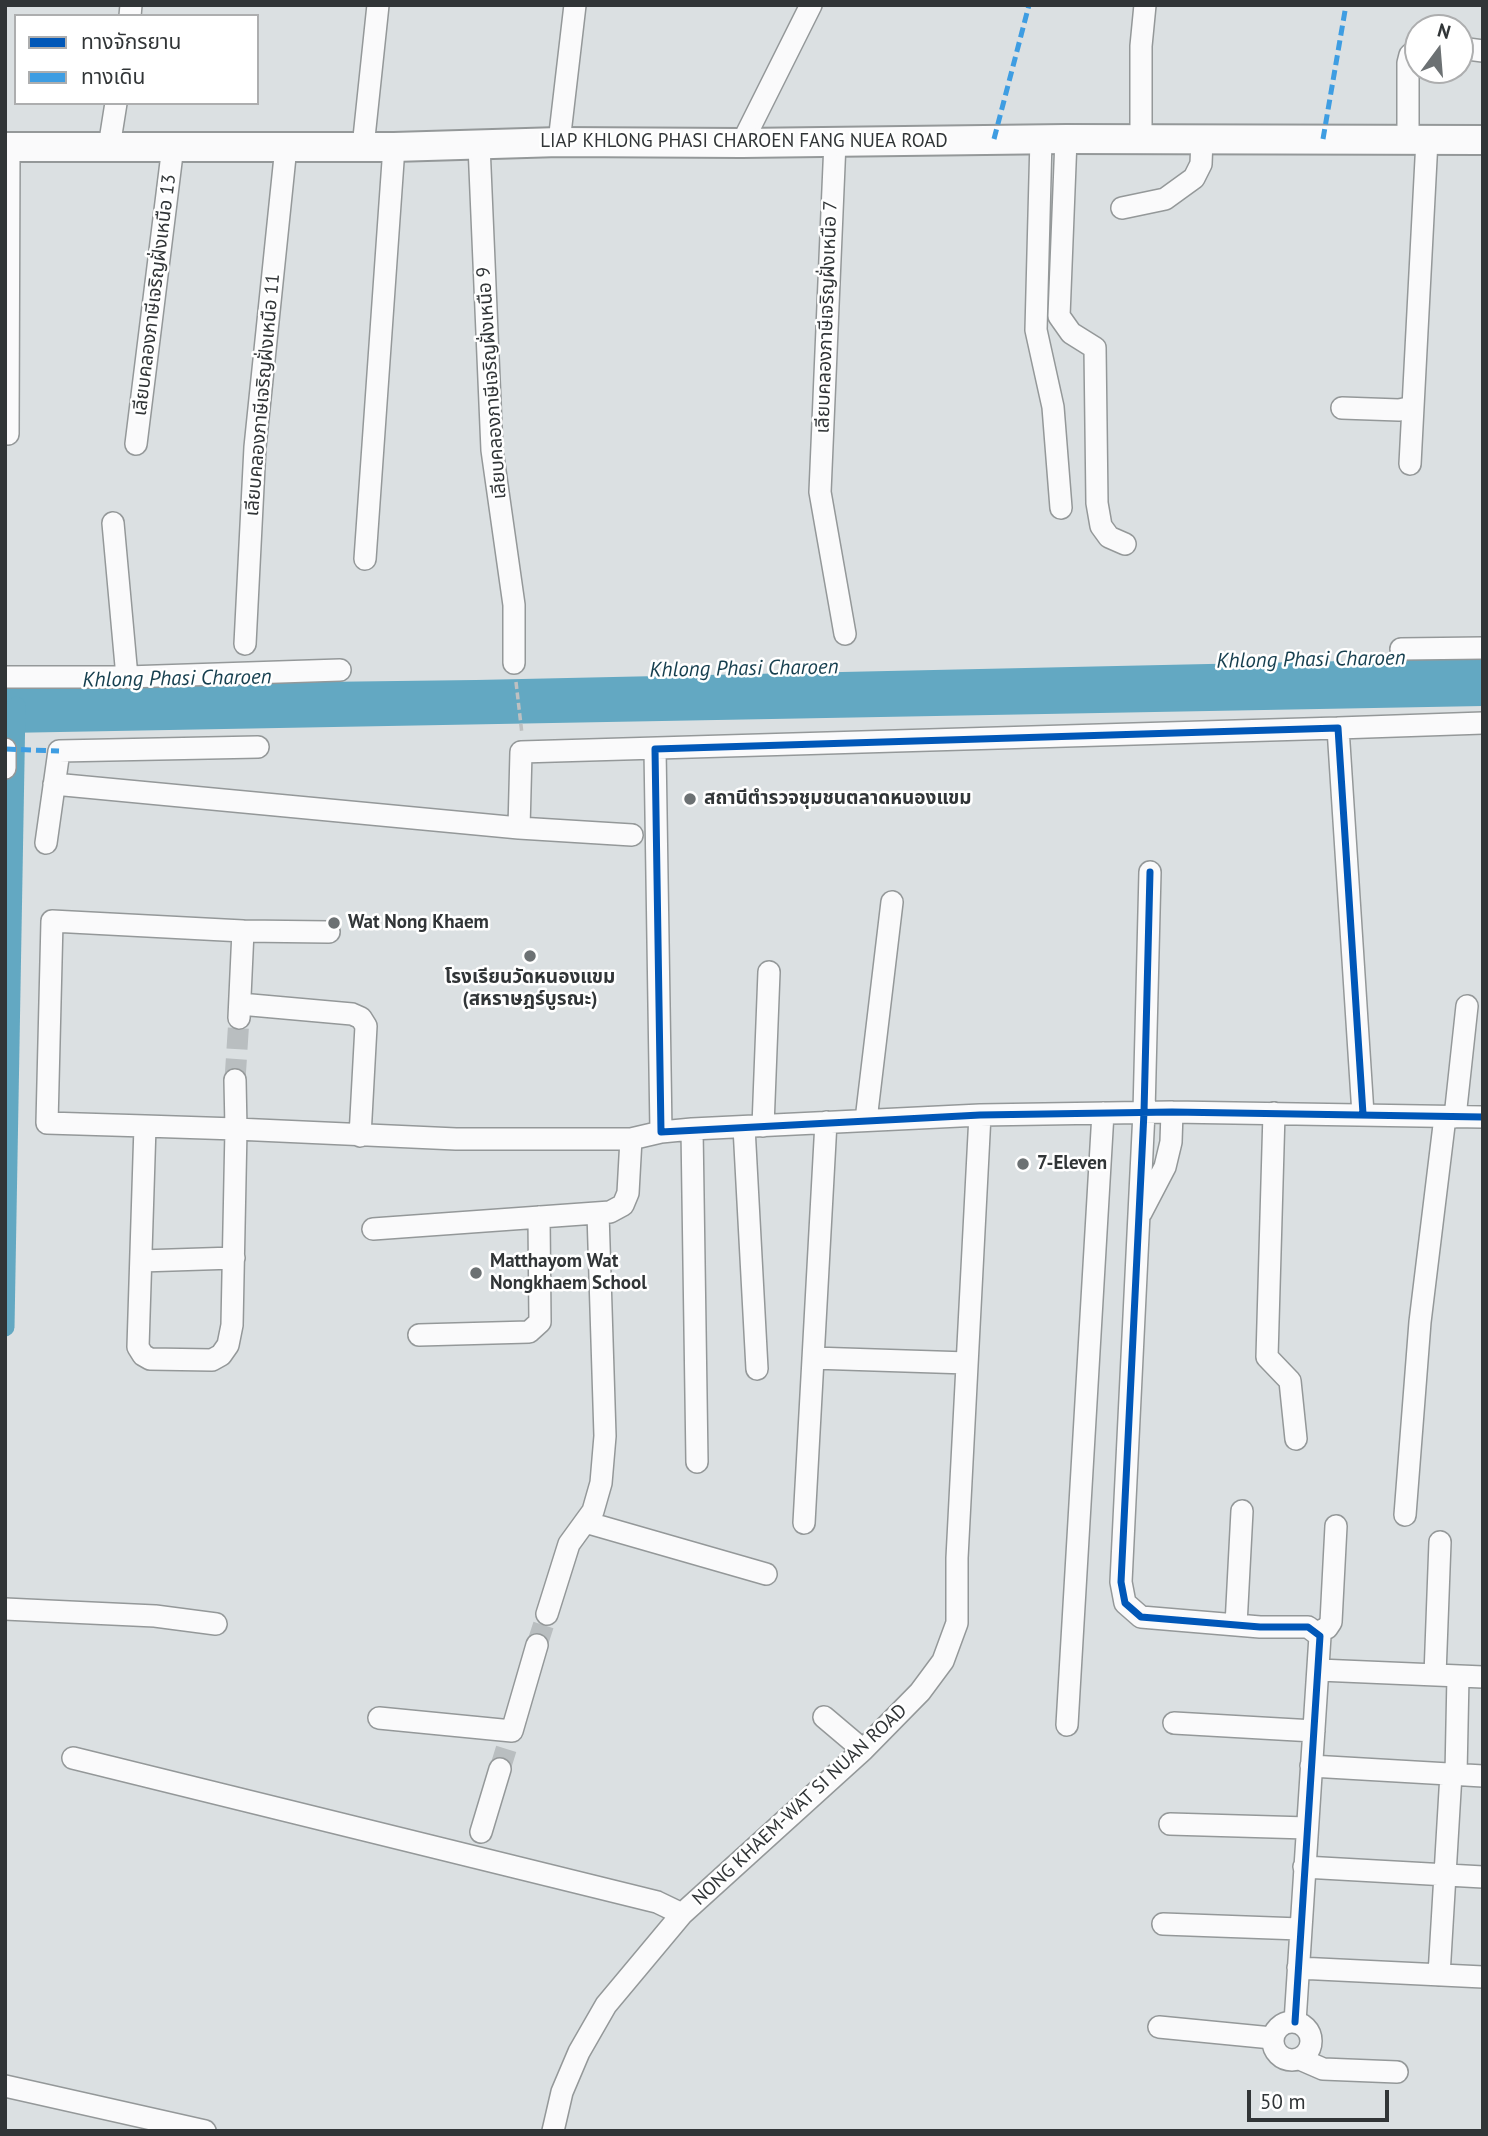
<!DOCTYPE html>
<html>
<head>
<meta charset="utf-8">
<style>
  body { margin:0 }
  #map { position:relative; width:1488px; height:2136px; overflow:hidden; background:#dbe0e2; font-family:"PT Sans","Noto Sans Thai",sans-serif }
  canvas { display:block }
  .frame { position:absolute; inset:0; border:7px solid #313537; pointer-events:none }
  .legend { position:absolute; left:14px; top:14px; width:245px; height:91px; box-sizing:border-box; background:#fff; border:2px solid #adaeaf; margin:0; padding:9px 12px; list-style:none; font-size:21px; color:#313537 }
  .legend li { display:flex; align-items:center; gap:14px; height:35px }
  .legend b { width:35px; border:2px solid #adaeaf }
  .north { position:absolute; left:1404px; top:14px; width:70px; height:70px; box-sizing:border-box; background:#fff; border:2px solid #adaeaf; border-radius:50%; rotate:16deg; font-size:19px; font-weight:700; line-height:28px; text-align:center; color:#313537 }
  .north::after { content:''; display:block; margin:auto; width:24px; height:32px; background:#6c7173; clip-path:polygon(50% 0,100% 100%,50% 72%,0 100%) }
  .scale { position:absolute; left:1247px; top:2090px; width:142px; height:32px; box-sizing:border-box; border:4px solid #313537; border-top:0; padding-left:9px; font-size:21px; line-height:24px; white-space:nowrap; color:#313537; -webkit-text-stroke:5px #fff; paint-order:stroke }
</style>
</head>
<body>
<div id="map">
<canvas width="1488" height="2136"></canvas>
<div class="frame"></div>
<ul class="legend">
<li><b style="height:9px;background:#0057b8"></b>ทางจักรยาน</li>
<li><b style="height:9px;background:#3e9de2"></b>ทางเดิน</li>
</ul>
<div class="north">N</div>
<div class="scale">50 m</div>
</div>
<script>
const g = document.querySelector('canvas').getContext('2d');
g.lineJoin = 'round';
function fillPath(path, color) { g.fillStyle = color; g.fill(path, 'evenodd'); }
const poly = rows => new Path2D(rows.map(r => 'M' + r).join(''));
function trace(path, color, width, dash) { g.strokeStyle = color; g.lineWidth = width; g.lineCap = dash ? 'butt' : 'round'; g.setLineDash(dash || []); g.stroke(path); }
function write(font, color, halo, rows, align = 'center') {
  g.font = font + ' "PT Sans","Noto Sans Thai",sans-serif'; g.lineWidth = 5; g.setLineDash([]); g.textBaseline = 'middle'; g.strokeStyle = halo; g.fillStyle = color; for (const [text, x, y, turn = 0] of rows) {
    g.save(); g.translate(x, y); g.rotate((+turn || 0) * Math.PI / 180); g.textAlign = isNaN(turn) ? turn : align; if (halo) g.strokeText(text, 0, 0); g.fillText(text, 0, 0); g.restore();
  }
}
fillPath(poly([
  [1483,658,1483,706,5,733,5,686,476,680]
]), '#63a8c2');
trace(poly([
  [5,1327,16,706]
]), '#63a8c2', 19);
trace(poly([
  [235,1080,239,1018],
  [537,1645,547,1614],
  [500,1769,509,1740]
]), '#b9bec0', 21, [21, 10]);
const minor = poly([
  [130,16,131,5],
  [1460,48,1483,51],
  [1041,139,1036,330,1053,407,1061,508],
  [1066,139,1059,316,1071,333,1095,348,1097,503,1101,526,1109,537,1125,544],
  [1141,139,1141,46,1145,5],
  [1408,140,1408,63,1410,55,1418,48],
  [559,142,575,5],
  [835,142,820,492,845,634],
  [742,143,811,5],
  [479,145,492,450,514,605,514,663],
  [109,147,116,103],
  [363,147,378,5],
  [1122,208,1165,199,1194,178,1201,164,1202,139],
  [1342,408,1399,410,1413,407],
  [8,434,9,147],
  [136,444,173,146],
  [1410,464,1427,140],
  [113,523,127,677],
  [365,559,394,147],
  [245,644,255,447,286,147],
  [1401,649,1483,648],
  [5,677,127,677,340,670],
  [1338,728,1483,723],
  [5,749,5,768],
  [655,749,661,1132],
  [54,784,519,828,521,752,1338,728,1363,1114],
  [519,828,632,835],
  [46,843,59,751,258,747],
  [1150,872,1144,1112,1121,1582,1125,1603,1141,1617,1260,1627,1308,1627,1320,1636,1295,2022],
  [243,931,329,932],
  [240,1004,352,1014,361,1018,366,1026,360,1136],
  [235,1080,236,1129,456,1139,631,1139,661,1132,692,1129,980,1115,1172,1112,1483,1117],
  [1274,1113,1267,1357,1290,1381,1296,1439],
  [1455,1117,1467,1006],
  [866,1120,892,902],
  [145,1126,236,1129,232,1325,228,1345,221,1355,212,1360,150,1359,143,1355,138,1347,145,1126],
  [145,1126,47,1123,52,921,243,931,239,1018],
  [763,1126,769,972],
  [744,1127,757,1369],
  [692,1129,697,1462],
  [1141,1213,1165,1167,1171,1142,1172,1112],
  [373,1229,610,1212,623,1205,628,1193,631,1139],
  [141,1261,234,1258],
  [419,1335,529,1332,540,1322,539,1217],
  [813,1358,967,1363],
  [1405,1515,1420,1322,1445,1117],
  [585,1522,766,1574],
  [804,1523,826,1122],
  [5,1609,155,1616,216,1624],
  [547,1614,569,1544,593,1511,601,1483,605,1436,598,1213],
  [1236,1625,1242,1511],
  [1318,1632,1327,1628,1331,1622,1336,1526],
  [1319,1670,1483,1677],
  [1435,1675,1440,1542],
  [824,1717,863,1750],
  [379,1718,512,1731,537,1645],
  [1174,1723,1314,1731],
  [1067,1725,1103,1113],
  [73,1758,657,1902,682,1914],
  [1311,1766,1483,1776],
  [1456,1774,1458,1676],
  [1170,1824,1307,1828],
  [481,1832,500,1769],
  [1304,1867,1483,1877],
  [1163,1924,1300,1929],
  [1298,1968,1483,1977],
  [1439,1975,1451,1774],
  '1273 2041a19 19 0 1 1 38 0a19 19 0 1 1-38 0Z',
  [1159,2027,1272,2038],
  [1300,2059,1323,2069,1397,2072],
  [5,2086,205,2131],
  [553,2131,562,2092,579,2052,606,2005,682,1914,863,1750,920,1692,943,1661,957,1623,957,1558,980,1115]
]);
const major = poly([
  [5,147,394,147,559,142,742,143,1066,139,1483,140]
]);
trace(minor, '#949899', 24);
trace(major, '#949899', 32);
trace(poly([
  [516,682,522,734]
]), '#bec0c1', 3.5, [7, 3.5]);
trace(minor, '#fafafb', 21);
trace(major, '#fafafb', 28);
trace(poly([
  [994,139,1029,5],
  [1323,139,1346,5],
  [6,749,59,751]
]), '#3e9de2', 5, [10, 5]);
trace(poly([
  [1150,872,1144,1112,1121,1582,1125,1603,1141,1617,1260,1627,1308,1627,1320,1636,1295,2022],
  [1363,1114,1338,728,655,749,661,1132,980,1115,1172,1112,1483,1117]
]), '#0057b8', 7);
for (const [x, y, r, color] of [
  [690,799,7,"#6c7173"],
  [334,923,7,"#6c7173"],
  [530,956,7,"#6c7173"],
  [1023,1164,7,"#6c7173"],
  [476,1273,7,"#6c7173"]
]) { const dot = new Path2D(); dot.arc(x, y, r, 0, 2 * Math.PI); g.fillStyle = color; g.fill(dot); trace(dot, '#fff', 2.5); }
write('19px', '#313537', '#fff', [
  ["LIAP KHLONG PHASI CHAROEN FANG NUEA ROAD",744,142],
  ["เลียบคลองภาษีเจริญฝั่งเหนือ 13",155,295,-83],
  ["เลียบคลองภาษีเจริญฝั่งเหนือ 7",827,317,-88],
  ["เลียบคลองภาษีเจริญฝั่งเหนือ 9",492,383,-94],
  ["เลียบคลองภาษีเจริญฝั่งเหนือ 11",263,395,-85],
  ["NONG KHAEM-WAT SI NUAN ROAD",800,1805,-43]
]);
write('bold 19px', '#313537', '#fff', [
  ["สถานีตำรวจชุมชนตลาดหนองแขม",704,799],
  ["Wat Nong Khaem",348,923],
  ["โรงเรียนวัดหนองแขม",530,978,"center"],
  ["(สหราษฎร์บูรณะ)",530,1000,"center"],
  ["7-Eleven",1037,1164],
  ["Matthayom Wat",490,1262],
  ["Nongkhaem School",490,1284]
], 'left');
write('italic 21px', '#163f4f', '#fff', [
  ["Khlong Phasi Charoen",1311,660,-1],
  ["Khlong Phasi Charoen",744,669,-1],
  ["Khlong Phasi Charoen",177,679,-1]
]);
</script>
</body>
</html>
